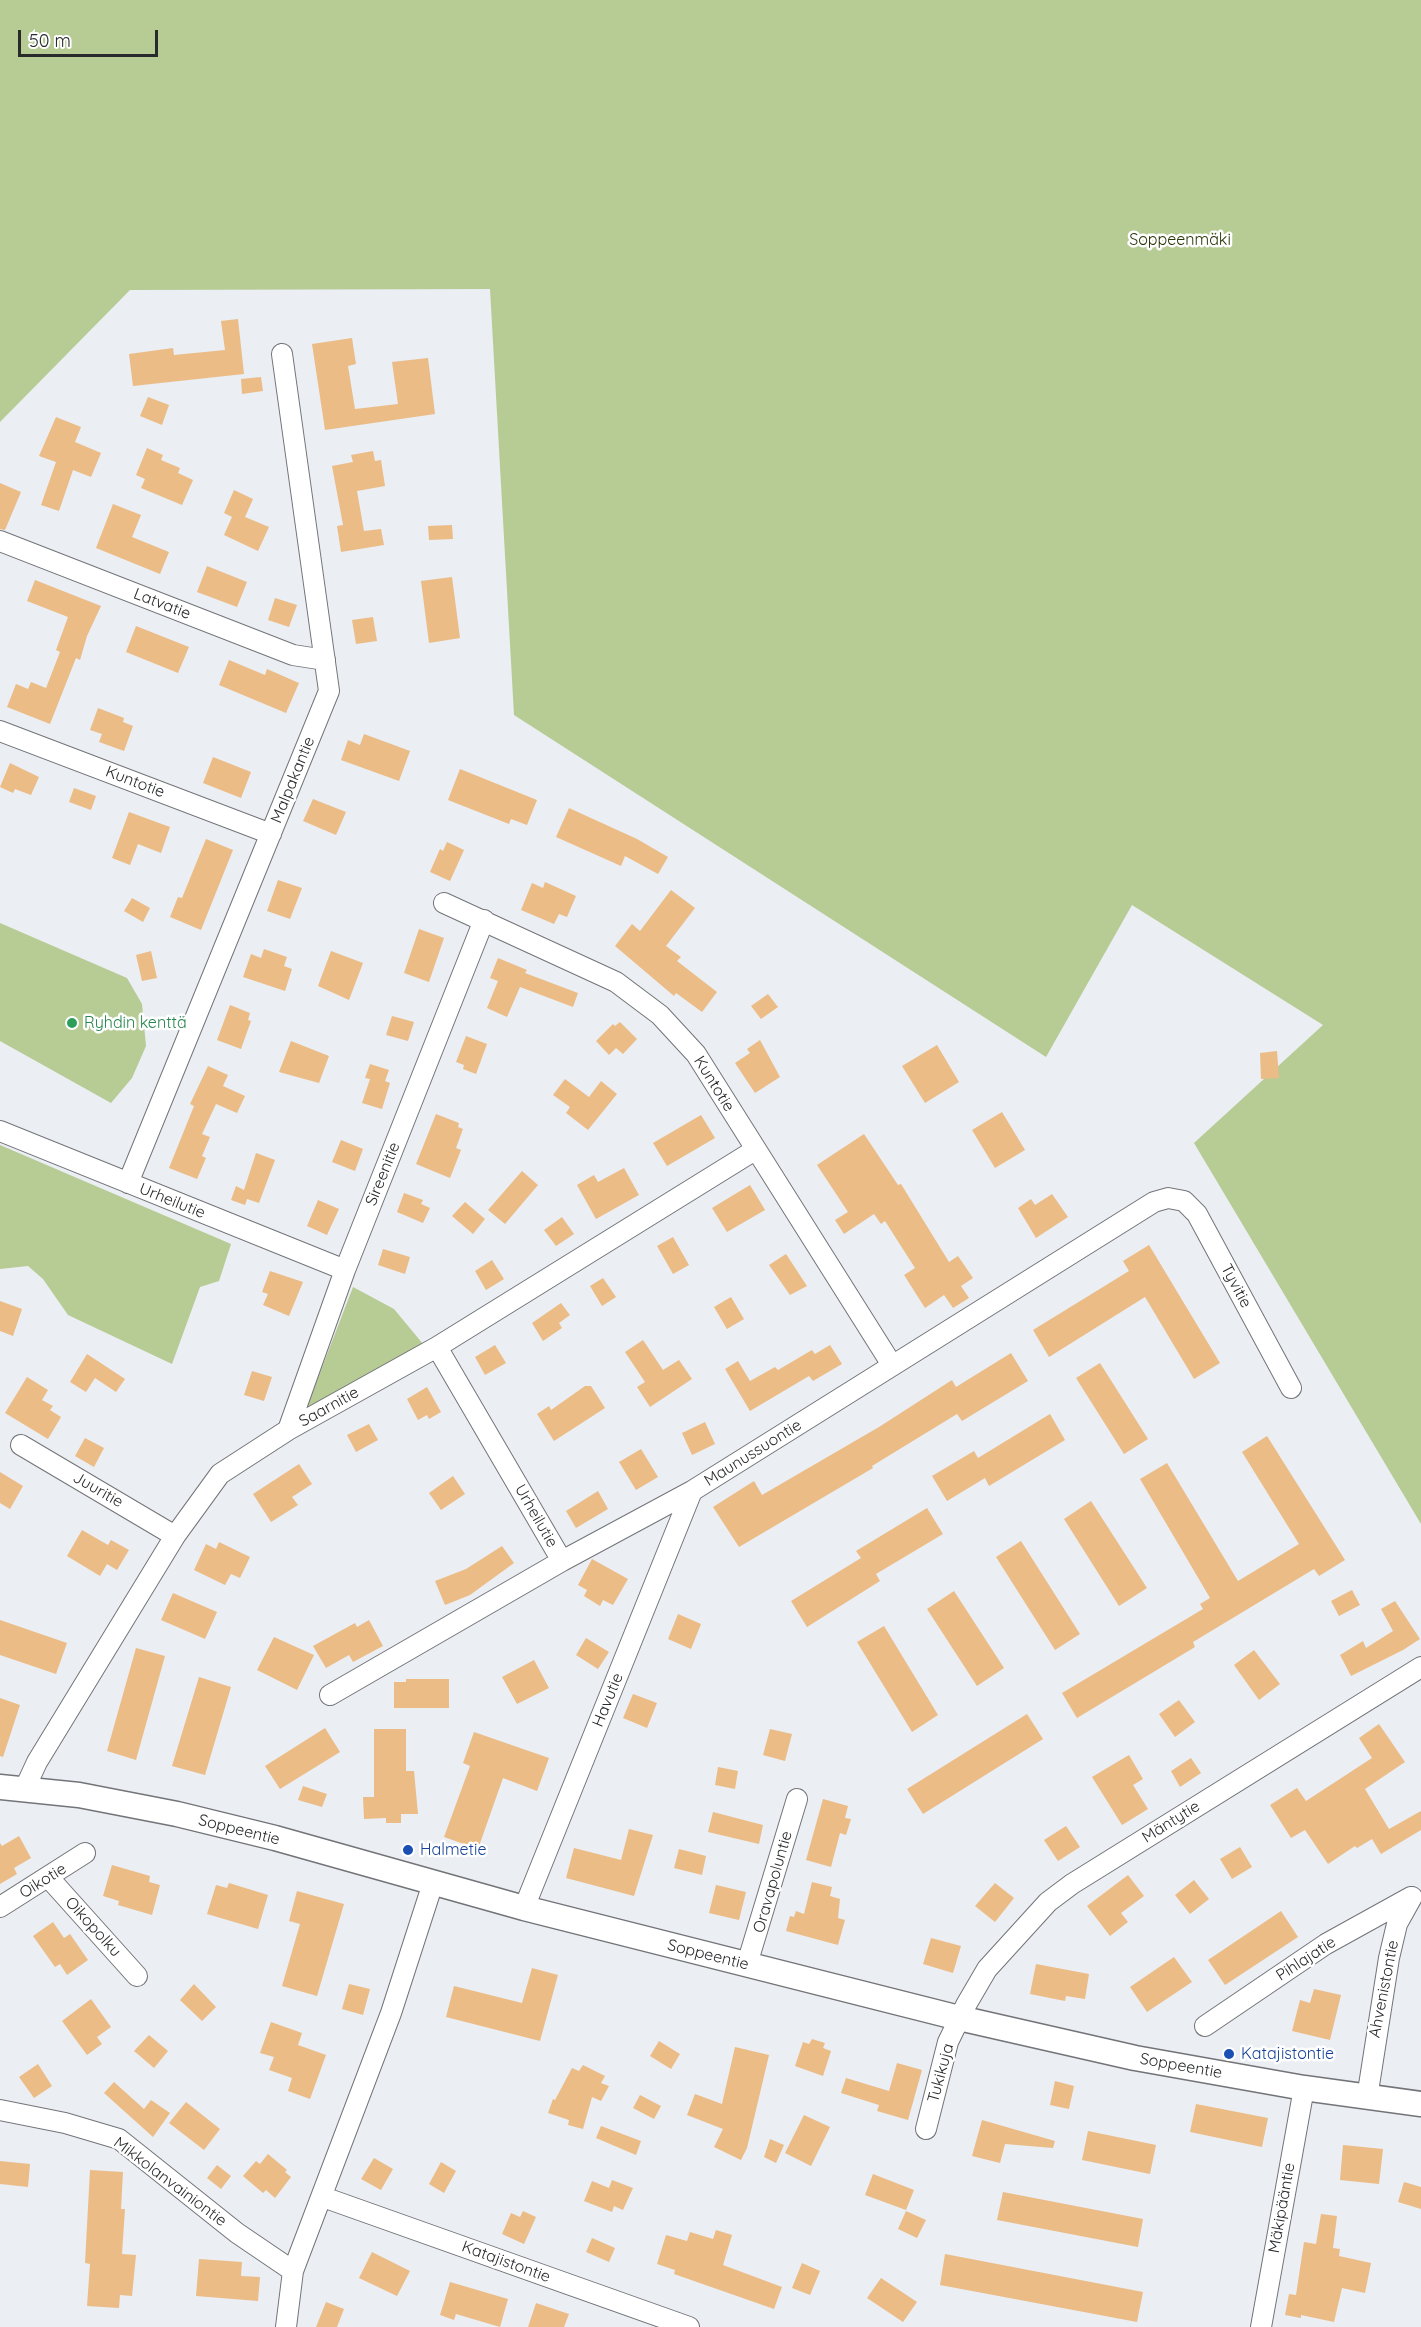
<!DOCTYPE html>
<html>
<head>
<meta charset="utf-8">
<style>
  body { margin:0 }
  #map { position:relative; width:1421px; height:2327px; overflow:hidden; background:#ebeef3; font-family:Quicksand,sans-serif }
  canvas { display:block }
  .scale { position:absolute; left:18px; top:30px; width:140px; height:27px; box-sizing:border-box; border:3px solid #292a2c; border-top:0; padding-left:8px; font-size:18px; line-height:21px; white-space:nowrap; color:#292a2c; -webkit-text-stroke:4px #fff; paint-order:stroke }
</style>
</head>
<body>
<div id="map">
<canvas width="1421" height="2327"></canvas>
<div class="scale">50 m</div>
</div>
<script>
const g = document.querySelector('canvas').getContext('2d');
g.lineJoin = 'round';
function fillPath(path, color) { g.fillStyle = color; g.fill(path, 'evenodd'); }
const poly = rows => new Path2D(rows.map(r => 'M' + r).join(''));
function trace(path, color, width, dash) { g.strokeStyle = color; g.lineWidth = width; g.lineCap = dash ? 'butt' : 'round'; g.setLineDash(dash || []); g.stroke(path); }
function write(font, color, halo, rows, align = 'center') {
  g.font = font + ' Quicksand,sans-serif'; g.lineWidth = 5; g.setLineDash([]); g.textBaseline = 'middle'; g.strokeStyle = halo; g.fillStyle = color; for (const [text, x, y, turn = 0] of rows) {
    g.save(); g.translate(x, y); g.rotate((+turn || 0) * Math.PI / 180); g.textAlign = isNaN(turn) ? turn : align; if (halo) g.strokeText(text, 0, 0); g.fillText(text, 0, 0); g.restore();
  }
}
fillPath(poly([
  [0,0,1421,0,1421,1524,1194,1143,1323,1025,1132,905,1046,1057,514,715,490,289,130,290,0,422],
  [0,923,127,978,142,1004,146,1046,132,1078,111,1103,0,1041],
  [0,1145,231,1244,219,1281,200,1287,172,1364,68,1315,43,1279,28,1266,0,1269],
  [353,1287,394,1309,423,1344,306,1410,301,1422]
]), '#b7cb94');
fillPath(poly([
  [238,319,244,374,133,386,129,354,173,348,174,355,225,350,221,321],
  [352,338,356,364,348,366,355,409,398,404,392,362,428,358,435,414,325,430,312,344],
  [261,377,263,391,242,394,241,379],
  [148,397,169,405,162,425,140,416],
  [56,417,81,427,75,442,101,453,91,477,73,470,59,511,41,505,56,462,39,456],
  [147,448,163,455,161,460,180,468,178,473,193,480,182,505,141,488,145,479,136,475],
  [373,451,375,461,381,460,385,486,357,491,364,531,381,529,384,545,341,552,337,526,343,525,332,466,353,462,351,455],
  [0,483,21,492,5,530,0,529],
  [234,490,253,499,245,517,269,527,258,551,224,535,232,517,224,513],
  [113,504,141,515,132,537,169,552,160,574,96,548],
  [452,525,453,539,429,540,428,526],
  [207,566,247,582,237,607,197,592],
  [452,577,460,638,429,643,421,581],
  [35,580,101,606,87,636,80,660,76,658,50,724,7,707,16,684,28,689,31,682,46,688,60,652,56,650,68,617,27,601],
  [275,598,297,605,289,627,268,620],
  [373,617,377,641,356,644,352,620],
  [136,626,189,647,178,673,126,652],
  [229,660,265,675,267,669,299,683,286,713,219,685],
  [98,708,124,718,123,722,133,726,124,751,99,742,102,734,90,730],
  [364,734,410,751,399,781,341,760,348,740,360,745],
  [213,757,251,772,241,798,203,783],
  [10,763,39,777,31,795,15,789,13,793,0,787],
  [460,769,537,800,527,825,511,819,509,824,448,800],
  [74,788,96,796,91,810,69,802],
  [313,799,346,812,336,835,303,821],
  [569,808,637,839,668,857,658,874,625,856,621,866,556,837],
  [129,812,170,827,161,853,138,844,130,865,112,858],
  [206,839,233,850,201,930,170,917,178,897,182,898],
  [447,842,464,850,450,881,430,872,440,849,443,851],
  [278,880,302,888,290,919,267,911],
  [545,882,576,896,567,917,559,914,554,924,521,910,532,883,543,888],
  [671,890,695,908,666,946,681,957,677,961,717,992,702,1012,676,993,674,996,615,946,632,924,640,931],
  [132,898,150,908,143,922,124,911],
  [419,929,444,938,429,982,404,973],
  [264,949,287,957,284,966,292,969,285,991,243,977,251,954,261,958],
  [151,951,157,978,142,981,136,955],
  [331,951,363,963,349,1000,318,986],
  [498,958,527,970,525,973,578,993,573,1007,520,987,507,1017,487,1008,498,981,490,978],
  [768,994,778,1007,761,1019,751,1006],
  [230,1005,250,1013,248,1020,251,1021,241,1049,217,1040],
  [392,1016,414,1022,408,1041,386,1035],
  [620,1022,637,1039,623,1054,616,1048,609,1055,596,1041,613,1024,615,1026],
  [466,1036,487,1044,476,1074,463,1069,464,1065,456,1062],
  [760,1040,780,1077,755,1093,735,1063,750,1053,747,1049],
  [291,1041,329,1056,319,1083,279,1072],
  [937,1045,959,1082,925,1103,902,1066],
  [1277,1051,1279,1078,1261,1079,1260,1053],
  [370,1064,389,1070,385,1081,390,1083,382,1109,362,1103,370,1079,365,1078],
  [208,1066,228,1075,223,1086,245,1096,237,1113,216,1104,202,1134,210,1137,202,1156,206,1158,197,1179,169,1168,194,1106,190,1104],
  [565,1079,589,1097,601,1081,617,1094,588,1130,566,1113,570,1107,553,1095],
  [1002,1112,1025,1150,995,1168,972,1130],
  [436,1114,459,1123,458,1127,463,1129,456,1148,461,1150,450,1178,416,1164],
  [701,1115,715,1138,667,1166,653,1143],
  [864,1134,898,1185,901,1184,949,1262,958,1256,973,1278,961,1286,969,1298,953,1308,944,1295,925,1308,904,1275,915,1268,885,1221,881,1224,874,1214,844,1234,835,1220,848,1212,817,1165],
  [341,1140,363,1149,355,1171,332,1162],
  [256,1153,275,1160,259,1203,247,1199,245,1205,231,1200,236,1186,244,1190],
  [624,1168,639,1195,596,1219,577,1185,594,1175,598,1182],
  [522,1171,538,1185,505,1224,488,1210],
  [750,1185,765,1210,727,1232,712,1208],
  [404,1193,423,1200,421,1204,430,1208,423,1223,397,1212],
  [1052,1194,1068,1217,1036,1238,1018,1208,1031,1199,1035,1205],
  [318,1200,339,1209,327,1235,307,1226],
  [465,1202,485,1219,473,1234,452,1216],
  [562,1217,574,1234,556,1246,544,1230],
  [673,1237,689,1265,673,1274,657,1246],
  [1149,1245,1220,1363,1194,1379,1145,1297,1049,1357,1033,1330,1129,1271,1123,1261],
  [383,1249,410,1257,405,1274,378,1265],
  [786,1254,807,1286,790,1295,769,1265],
  [492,1260,504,1279,486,1290,475,1271],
  [270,1271,303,1282,289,1316,263,1305,268,1294,262,1292],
  [603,1278,616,1297,602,1306,590,1286],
  [731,1297,744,1319,727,1329,714,1307],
  [0,1301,22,1309,13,1336,0,1331],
  [561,1303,570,1315,559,1323,562,1328,543,1341,532,1323],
  [643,1340,663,1370,679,1360,692,1379,650,1407,637,1387,645,1382,625,1352],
  [495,1345,506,1363,485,1375,475,1357],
  [830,1345,842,1364,813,1381,809,1376,750,1411,725,1369,738,1361,750,1381,775,1367,778,1370,812,1350,815,1354],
  [1011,1353,1028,1381,962,1421,957,1414,872,1466,873,1468,739,1547,713,1507,754,1481,762,1495,879,1427,952,1380,956,1387],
  [87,1354,125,1379,116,1392,95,1378,86,1392,70,1382],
  [1100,1363,1148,1439,1124,1454,1076,1378],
  [252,1371,272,1377,264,1401,244,1395],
  [27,1377,48,1390,42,1400,53,1406,50,1410,61,1417,48,1439,5,1413],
  [585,1386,591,1386,605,1408,554,1441,537,1414,549,1406,551,1410],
  [427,1387,441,1412,429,1419,427,1415,418,1420,407,1399],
  [1050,1414,1065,1440,989,1486,985,1478,947,1501,932,1476,974,1451,978,1458],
  [705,1422,715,1444,692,1455,682,1433],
  [369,1424,378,1440,356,1452,347,1435],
  [1267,1436,1345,1560,1319,1576,1314,1569,1193,1642,1195,1647,1077,1718,1062,1693,1203,1609,1200,1604,1210,1598,1140,1479,1167,1463,1238,1581,1299,1544,1242,1452],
  [85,1438,104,1448,94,1467,75,1456],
  [641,1449,658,1477,636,1490,619,1462],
  [299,1464,312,1484,292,1497,298,1505,271,1522,253,1494],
  [0,1472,23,1486,10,1509,0,1503],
  [453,1476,465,1494,441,1510,429,1493],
  [598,1491,608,1509,576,1528,566,1511],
  [1091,1501,1147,1588,1119,1606,1064,1519],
  [927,1508,943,1534,876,1574,880,1581,807,1627,791,1601,861,1558,856,1551],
  [82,1530,108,1545,111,1540,129,1550,117,1570,107,1564,100,1576,67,1556],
  [1021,1541,1080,1634,1055,1650,996,1557],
  [219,1542,250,1557,240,1578,231,1574,225,1585,194,1570,206,1544,216,1549],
  [502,1546,514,1563,470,1595,445,1605,435,1581,466,1569],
  [592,1559,628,1579,613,1605,603,1600,600,1606,584,1596,587,1590,578,1585],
  [1352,1590,1360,1605,1339,1616,1331,1601],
  [954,1591,1004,1668,977,1686,927,1609],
  [173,1593,217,1612,205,1639,161,1620],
  [1395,1601,1420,1639,1403,1650,1351,1676,1340,1655,1363,1641,1366,1648,1393,1631,1381,1609],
  [678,1614,701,1624,691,1649,668,1639],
  [0,1620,67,1643,56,1674,0,1655],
  [369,1620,383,1646,353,1662,349,1655,326,1668,313,1646,355,1623,357,1627],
  [884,1626,938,1715,912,1732,857,1642],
  [274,1637,314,1655,297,1690,257,1670],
  [586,1638,609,1652,598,1669,576,1655],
  [136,1648,165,1656,136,1760,107,1751],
  [1254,1650,1280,1684,1259,1700,1234,1665],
  [534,1660,549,1688,517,1704,502,1677],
  [199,1677,231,1687,205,1775,172,1766],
  [406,1679,449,1679,449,1708,394,1708,394,1682,406,1682],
  [633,1694,657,1703,647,1728,623,1718],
  [0,1698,20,1705,3,1757,0,1756],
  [1179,1700,1195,1722,1175,1737,1159,1714],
  [1027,1714,1043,1739,923,1814,907,1789],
  [1379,1724,1405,1762,1365,1789,1389,1829,1421,1811,1421,1830,1381,1854,1372,1839,1357,1848,1355,1846,1328,1864,1305,1830,1291,1838,1270,1805,1297,1788,1306,1801,1372,1758,1359,1738],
  [325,1728,340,1752,280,1789,265,1766],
  [374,1729,406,1729,406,1771,414,1771,418,1814,401,1814,401,1823,386,1823,386,1818,364,1819,363,1797,374,1797],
  [770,1729,792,1734,785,1761,763,1755],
  [474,1732,549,1758,537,1791,503,1778,478,1849,444,1837,470,1766,463,1763],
  [1129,1755,1143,1779,1133,1785,1148,1809,1122,1825,1092,1777],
  [1191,1758,1201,1773,1180,1787,1171,1771],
  [718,1767,738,1771,735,1789,715,1785],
  [303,1786,327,1794,322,1807,298,1800],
  [823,1799,848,1806,845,1818,851,1819,846,1835,840,1833,831,1867,806,1860],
  [713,1812,763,1825,759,1844,708,1832],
  [1066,1826,1080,1847,1058,1861,1044,1840],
  [629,1829,653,1835,634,1896,566,1878,574,1848,621,1860],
  [19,1836,31,1858,14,1868,17,1874,0,1884,0,1843,2,1846],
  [1240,1847,1252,1867,1232,1879,1220,1859],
  [679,1849,706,1856,702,1875,674,1868],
  [112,1865,150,1876,149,1882,160,1885,152,1915,118,1905,119,1901,103,1896],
  [1128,1875,1144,1896,1121,1913,1128,1922,1110,1936,1087,1906],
  [1194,1880,1209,1899,1190,1914,1175,1895],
  [812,1882,832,1887,830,1896,840,1899,838,1918,845,1920,838,1945,786,1931,790,1916,794,1917,796,1911,804,1914],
  [229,1883,268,1895,258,1929,207,1914,216,1885,227,1888],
  [995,1883,1014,1898,995,1922,975,1906],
  [716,1885,746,1892,739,1920,709,1913],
  [297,1891,344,1904,317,1996,282,1986,300,1924,289,1921],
  [1281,1911,1298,1937,1225,1985,1208,1960],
  [53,1922,64,1938,70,1934,88,1960,67,1975,60,1964,55,1967,33,1936],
  [931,1938,961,1946,953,1973,923,1964],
  [1174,1957,1192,1982,1147,2012,1130,1987],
  [1036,1964,1089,1974,1085,1999,1066,1996,1065,2001,1030,1994],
  [532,1968,558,1975,540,2041,446,2017,454,1986,522,2003],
  [194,1984,216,2007,202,2021,180,2000],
  [349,1984,370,1989,363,2015,342,2009],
  [1314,1989,1341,1995,1330,2040,1292,2031,1300,2000,1310,2003],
  [91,1999,111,2027,97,2037,102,2044,87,2055,62,2021],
  [271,2022,302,2033,298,2045,326,2055,310,2099,288,2091,292,2078,269,2070,274,2057,260,2053],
  [149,2035,168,2051,154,2068,134,2051],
  [812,2039,825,2043,823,2048,831,2051,823,2076,795,2066,803,2042,809,2044],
  [659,2041,680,2054,671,2069,650,2056],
  [735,2047,769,2055,747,2148,741,2160,714,2147,723,2129,687,2115,695,2094,722,2104],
  [897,2063,922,2070,908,2120,877,2111,879,2105,841,2093,846,2078,889,2091],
  [38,2064,52,2086,34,2098,19,2077],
  [583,2065,605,2076,601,2083,609,2086,601,2101,592,2097,583,2129,568,2125,569,2120,548,2113,553,2099,555,2100,572,2068,579,2071],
  [1055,2081,1074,2086,1069,2109,1050,2105],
  [114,2082,144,2109,151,2100,170,2113,153,2137,104,2093],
  [640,2095,661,2106,654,2119,633,2108],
  [186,2102,220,2129,204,2150,169,2123],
  [1196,2104,1268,2118,1262,2147,1190,2132],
  [804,2115,830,2127,811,2166,785,2153],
  [982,2120,1055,2141,1053,2148,1005,2144,1000,2163,972,2156],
  [601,2126,641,2141,636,2155,596,2138],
  [1088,2131,1156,2145,1150,2174,1082,2160],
  [770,2139,784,2145,776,2163,764,2157],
  [1343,2145,1383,2149,1379,2184,1340,2180],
  [268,2154,287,2170,285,2172,291,2177,275,2198,266,2190,263,2193,243,2176,256,2161,260,2164],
  [374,2158,393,2169,381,2190,361,2179],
  [0,2161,30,2164,28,2187,0,2184],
  [441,2162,456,2171,444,2193,429,2184],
  [217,2165,231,2176,221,2189,207,2178],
  [90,2170,123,2172,121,2209,125,2209,122,2254,136,2255,132,2296,120,2295,119,2308,87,2306,90,2264,85,2263],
  [873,2174,914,2190,906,2210,865,2195],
  [612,2180,633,2188,623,2210,614,2206,612,2212,584,2201,592,2181,609,2188],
  [1404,2182,1421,2187,1421,2209,1398,2202],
  [1003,2192,1143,2219,1138,2247,997,2220],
  [523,2211,536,2217,524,2244,502,2234,511,2213,520,2217],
  [906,2211,926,2220,917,2238,898,2229],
  [1321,2214,1337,2216,1333,2248,1340,2249,1339,2256,1371,2263,1365,2293,1342,2288,1334,2322,1301,2315,1301,2318,1285,2315,1289,2294,1296,2295,1304,2242,1316,2244],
  [716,2230,732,2235,723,2265,782,2287,774,2309,674,2274,675,2270,657,2264,666,2235,687,2241,690,2232,713,2239],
  [592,2238,615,2248,609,2262,586,2252],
  [372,2252,410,2271,397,2296,359,2278],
  [945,2254,1143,2292,1137,2322,940,2285],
  [199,2259,242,2262,241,2276,260,2277,258,2301,196,2296],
  [802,2263,820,2271,810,2295,792,2288],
  [881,2278,917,2302,903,2322,867,2298],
  [450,2282,508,2299,500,2327,456,2314,454,2320,440,2315],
  [326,2302,344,2309,337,2327,316,2327],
  [536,2303,569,2314,564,2327,528,2327]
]), '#ebbc86');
const minor = poly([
  [0,541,293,655,325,660],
  [0,731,271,834],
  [444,903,616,982,660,1015,696,1054,892,1365],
  [0,1131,345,1270],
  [128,1183,329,691,282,354],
  [437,1347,562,1561],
  [288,1430,345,1270,484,920],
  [21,1445,175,1536],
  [330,1695,562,1561,692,1491,1154,1202,1168,1198,1184,1201,1197,1214,1291,1388],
  [25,1788,37,1762,175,1536,220,1474,288,1430,437,1347,755,1150],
  [49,1878,137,1976],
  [0,1907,85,1853],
  [524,1908,692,1491],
  [747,1964,797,1799],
  [1205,2026,1326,1944,1411,1897],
  [1367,2098,1389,1958,1397,1924,1412,1897],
  [0,2110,65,2123,119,2139,237,2233,293,2271],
  [926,2129,948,2042,966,2005,987,1969,1048,1902,1072,1884,1421,1667],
  [323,2197,689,2327],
  [286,2327,293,2271,391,2013,433,1883],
  [1261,2327,1304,2088]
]);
const major = poly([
  [0,1787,79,1795,177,1814,275,1838,524,1908,959,2018,1135,2058,1304,2088,1421,2104]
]);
trace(minor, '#727478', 22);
trace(major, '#727478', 27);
trace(minor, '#fff', 20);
trace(major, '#fff', 24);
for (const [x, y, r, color] of [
  [72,1023,6,"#2e9e5b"],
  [408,1850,6,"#1a4fb4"],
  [1229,2054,6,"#1a4fb4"]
]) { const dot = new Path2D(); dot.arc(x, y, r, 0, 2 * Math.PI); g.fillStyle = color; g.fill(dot); trace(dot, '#fff', 2); }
write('16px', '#283404', '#fff', [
  ["Soppeenmäki",1180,240]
]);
write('16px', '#292a2c', '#fff', [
  ["Latvatie",162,604,21],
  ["Malpakantie",293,780,-68],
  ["Kuntotie",135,782,21],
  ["Kuntotie",714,1084,58],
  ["Sireenitie",383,1174,-68],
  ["Urheilutie",172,1201,22],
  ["Tyvitie",1236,1286,62],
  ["Saarnitie",329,1407,-29],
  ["Maunussuontie",753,1453,-32],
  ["Juuritie",98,1490,30],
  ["Urheilutie",536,1516,60],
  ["Havutie",608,1700,-68],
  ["Mäntytie",1171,1822,-32],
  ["Soppeentie",239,1830,14],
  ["Oikotie",43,1881,-32],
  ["Oravapoluntie",773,1882,-74],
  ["Oikopolku",93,1927,48],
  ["Soppeentie",708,1955,14],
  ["Pihlajatie",1306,1959,-33],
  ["Ahvenistontie",1384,1989,-79],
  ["Soppeentie",1181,2066,10],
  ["Tukikuja",941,2073,-75],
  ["Mikkolanvainiontie",170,2182,37],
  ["Mäkipääntie",1282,2208,-80],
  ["Katajistontie",506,2262,20]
]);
write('16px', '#27864d', '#fff', [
  ["Ryhdin kenttä",84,1023]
], 'left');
write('16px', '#164399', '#fff', [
  ["Halmetie",420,1850],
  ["Katajistontie",1241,2054]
], 'left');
</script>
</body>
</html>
